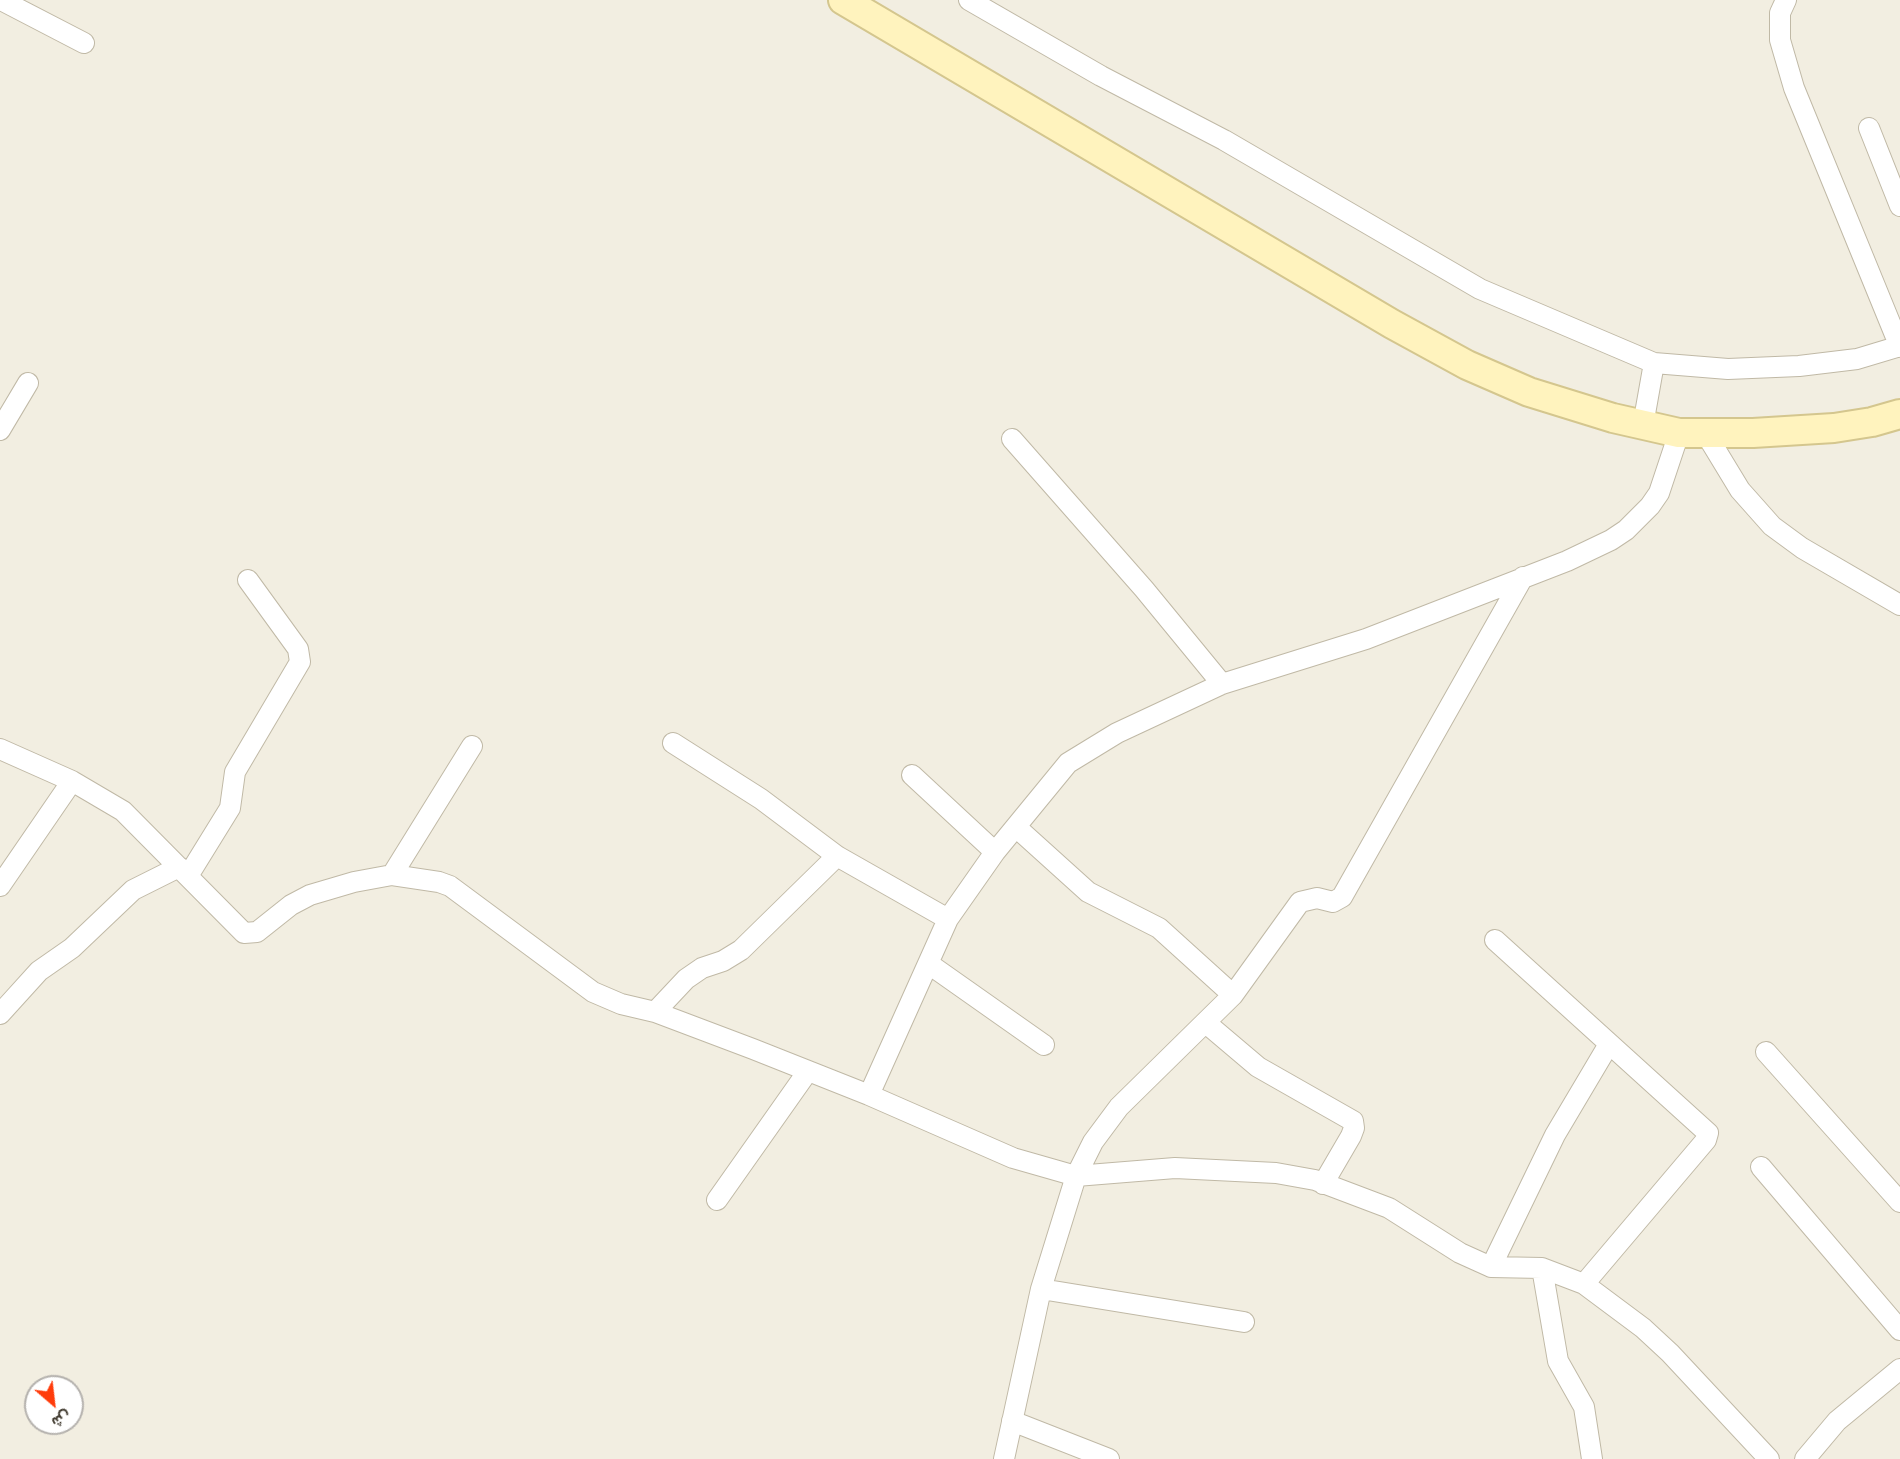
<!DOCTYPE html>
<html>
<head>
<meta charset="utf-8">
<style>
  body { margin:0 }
  #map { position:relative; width:1900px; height:1459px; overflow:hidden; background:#f2eee1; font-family:Cabin,Vazirmatn,sans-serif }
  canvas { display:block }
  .north { position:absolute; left:24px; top:1375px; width:60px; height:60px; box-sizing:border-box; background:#fff; border:2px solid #b4b1ad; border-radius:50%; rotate:152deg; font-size:16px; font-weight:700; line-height:24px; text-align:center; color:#433d32 }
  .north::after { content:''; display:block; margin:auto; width:21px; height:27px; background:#ff3c0b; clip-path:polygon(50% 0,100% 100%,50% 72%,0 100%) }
</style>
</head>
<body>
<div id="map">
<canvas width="1900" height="1459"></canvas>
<div class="north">ش</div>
</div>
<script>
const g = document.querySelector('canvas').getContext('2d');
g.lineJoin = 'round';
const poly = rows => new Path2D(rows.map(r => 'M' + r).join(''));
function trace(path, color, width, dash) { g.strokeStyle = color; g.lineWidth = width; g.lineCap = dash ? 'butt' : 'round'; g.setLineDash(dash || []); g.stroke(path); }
const street = poly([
  [1,0,84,43],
  [969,0,1101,76,1224,140,1480,289,1654,363,1728,369,1799,366,1857,359,1900,346],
  [1786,0,1780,13,1780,40,1794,88,1900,347],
  [1869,128,1900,206],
  [1643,425,1654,363],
  [0,430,28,383],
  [1706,434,1740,490,1772,526,1802,548,1900,605],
  [1012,439,1144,589,1222,684],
  [673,743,761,799,837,856,948,919],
  [0,749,72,781,123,811,244,933,257,932,291,905,310,895,354,882,392,875,439,882,450,886,593,992,621,1004,655,1012,753,1049,869,1095,1013,1158,1076,1176,1175,1168,1276,1173,1315,1180,1389,1208,1460,1253,1491,1267,1542,1268,1584,1284,1643,1328,1670,1353,1769,1459],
  [912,775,995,852],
  [1016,827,1088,892,1159,928,1233,995],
  [392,875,472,746],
  [188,876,230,808,235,772,300,662,298,649,248,580],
  [0,886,72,781],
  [1495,940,1708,1133,1706,1140,1584,1284],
  [929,964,1044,1045],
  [655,1012,686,979,702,968,723,961,741,950,837,856],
  [0,1014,39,971,72,948,133,890,179,867],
  [1206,1023,1258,1067,1353,1121,1354,1128,1351,1136,1323,1184],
  [1766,1052,1900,1202],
  [869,1095,948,919,995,852,1068,763,1117,733,1222,684,1366,639,1567,561,1611,540,1626,530,1650,506,1659,493,1679,433],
  [1761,1167,1900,1330],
  [717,1200,808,1071],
  [1491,1267,1555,1135,1609,1044],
  [1542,1268,1558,1361,1584,1407,1592,1459],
  [1041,1289,1244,1322],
  [1012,1421,1109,1459],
  [1004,1459,1041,1289,1076,1176,1093,1142,1119,1107,1233,995,1300,902,1317,898,1333,902,1342,897,1523,577],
  [1805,1459,1837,1421,1900,1369]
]);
const secondary = poly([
  [843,0,1392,324,1467,365,1529,392,1613,418,1679,433,1753,433,1834,428,1872,422,1900,414]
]);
trace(street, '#c0b9a6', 22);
trace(secondary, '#d4c68e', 32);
trace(street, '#fff', 20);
trace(secondary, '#fff3be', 28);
</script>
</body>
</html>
